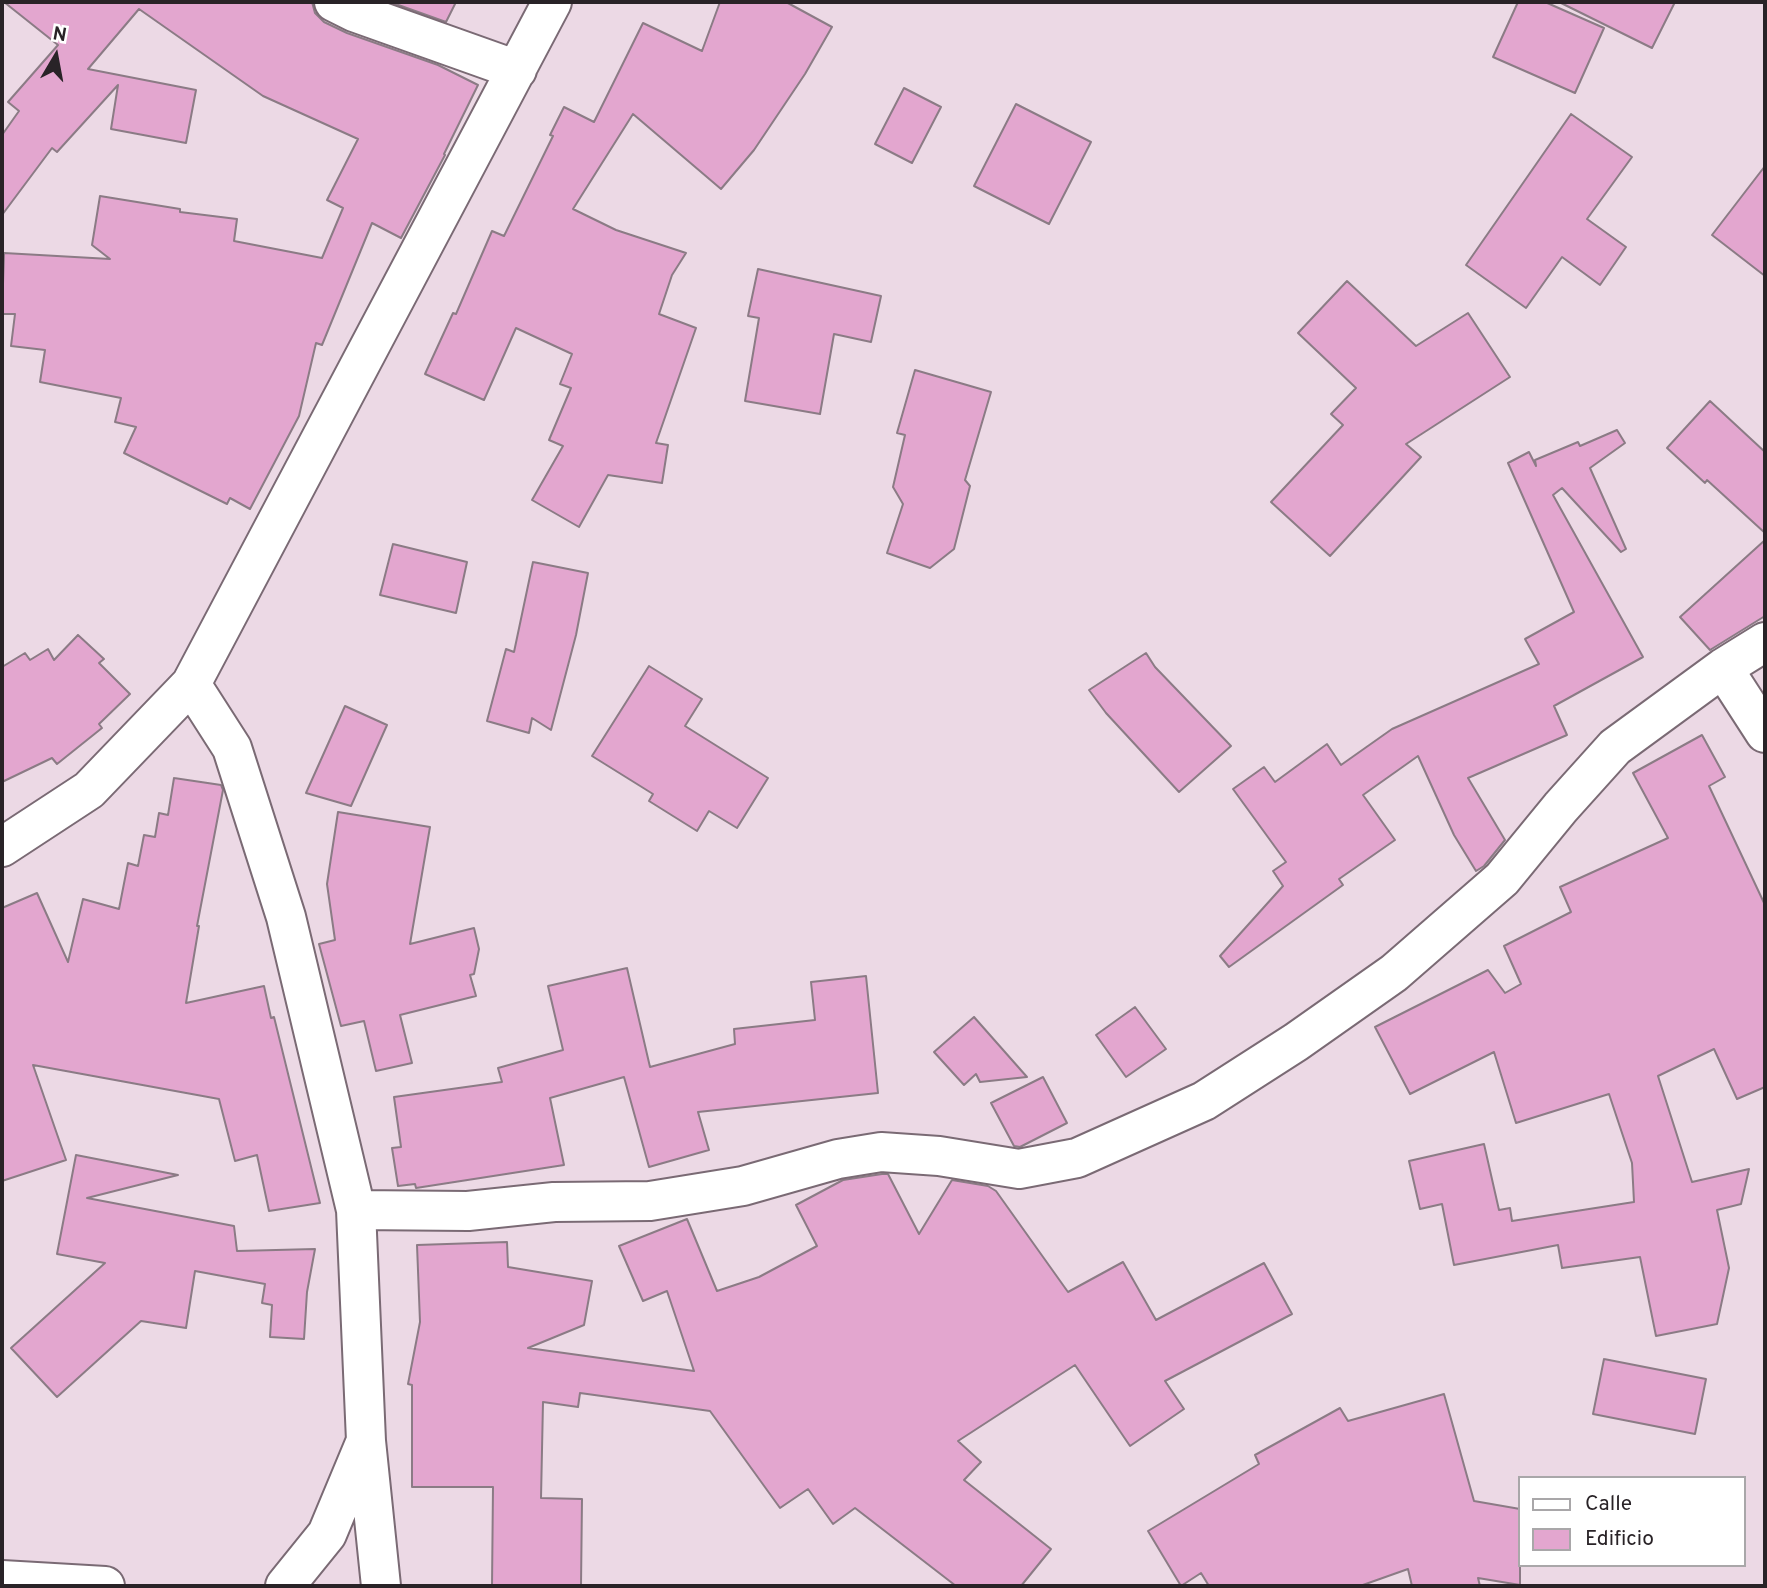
<!DOCTYPE html>
<html>
<head>
<meta charset="utf-8">
<style>
  body { margin:0 }
  #map { position:relative; width:1767px; height:1588px; overflow:hidden; background:#ecd9e5; font-family:Overpass,sans-serif }
  canvas { display:block }
  .frame { position:absolute; inset:0; border:4px solid #292327; pointer-events:none }
  .legend { position:absolute; left:1518px; top:1476px; width:228px; height:91px; box-sizing:border-box; background:#fff; border:2px solid #a9a7a9; margin:0; padding:9px 12px; list-style:none; font-size:21px; color:#292327 }
  .legend li { display:flex; align-items:center; gap:14px; height:35px }
  .legend b { width:35px; border:2px solid #a9a7a9 }
  .north { position:absolute; left:21px; top:21px; width:70px; height:70px; -webkit-text-stroke:5px #fff; paint-order:stroke; rotate:10deg; font-size:19px; font-weight:700; line-height:28px; text-align:center; color:#292327 }
  .north::after { content:''; display:block; margin:auto; width:24px; height:32px; background:#292327; clip-path:polygon(50% 0,100% 100%,50% 72%,0 100%) }
</style>
</head>
<body>
<div id="map">
<canvas width="1767" height="1588"></canvas>
<div class="frame"></div>
<ul class="legend">
<li><b style="height:9px;background:#fff"></b>Calle</li>
<li><b style="height:19px;background:#e3a6cf"></b>Edificio</li>
</ul>
<div class="north">N</div>
</div>
<script>
const g = document.querySelector('canvas').getContext('2d');
g.lineJoin = 'round';
function fillPath(path, color) { g.fillStyle = color; g.fill(path, 'evenodd'); }
const poly = rows => new Path2D(rows.map(r => 'M' + r).join(''));
function trace(path, color, width, dash) { g.strokeStyle = color; g.lineWidth = width; g.lineCap = dash ? 'butt' : 'round'; g.setLineDash(dash || []); g.stroke(path); }
const building = poly([
  [4,2,312,2,315,13,324,22,347,33,438,65,478,85,444,154,445,155,401,238,372,223,322,345,316,343,299,416,250,509,230,498,227,504,124,453,136,427,115,422,121,398,40,382,45,350,11,346,15,314,2,314,4,253,110,259,92,245,100,196,180,209,180,212,237,219,234,241,322,258,343,208,327,200,358,139,263,96,139,9,88,69,196,90,186,143,111,129,118,85,57,152,52,148,2,215,2,135,19,111,8,102,58,45,4,2],
  [390,2,456,2,446,22,390,2],
  [720,2,786,2,832,27,805,74,754,150,721,189,633,114,573,209,616,230,686,253,672,275,659,314,696,328,656,443,668,445,662,483,608,475,579,527,532,500,563,446,549,440,571,388,560,384,572,354,516,328,484,400,425,374,453,313,456,314,492,231,504,236,553,136,550,135,564,107,594,122,643,23,702,51,720,2],
  [1518,2,1545,2,1604,28,1575,93,1493,57,1518,2],
  [1559,2,1675,2,1652,48,1559,2],
  [904,88,941,107,912,163,875,144,904,88],
  [1016,104,1091,142,1049,224,974,186,1016,104],
  [1571,114,1632,157,1587,219,1626,247,1600,285,1562,257,1526,308,1466,265,1571,114],
  [1765,166,1765,276,1712,235,1765,166],
  [758,269,881,296,871,342,834,334,820,414,745,401,759,318,748,316,758,269],
  [1347,281,1416,346,1468,313,1510,377,1406,444,1421,457,1330,556,1271,502,1343,425,1331,414,1356,388,1298,333,1347,281],
  [915,370,991,392,965,480,970,486,954,549,930,568,887,553,903,504,893,487,905,435,897,433,915,370],
  [1710,401,1765,452,1765,533,1707,480,1705,483,1667,448,1710,401],
  [1617,430,1625,443,1590,468,1626,549,1621,552,1562,488,1553,495,1643,657,1554,706,1567,735,1468,778,1505,840,1484,866,1476,871,1454,835,1418,756,1363,795,1395,840,1339,879,1343,885,1229,967,1220,956,1283,886,1273,871,1286,862,1233,789,1264,767,1275,782,1327,744,1341,765,1392,729,1539,664,1525,639,1574,612,1508,463,1529,452,1536,466,1535,460,1578,442,1580,446,1617,430],
  [1765,540,1765,616,1710,650,1680,617,1765,540],
  [393,544,467,562,456,613,380,595,393,544],
  [533,562,588,573,576,635,551,730,532,718,529,733,487,721,506,649,514,652,533,562],
  [78,635,104,659,99,663,130,694,99,724,102,728,57,764,52,758,2,782,2,667,25,653,30,660,48,649,54,660,78,635],
  [1146,653,1155,667,1231,746,1179,792,1106,713,1089,690,1146,653],
  [649,666,702,699,685,726,768,778,737,828,709,811,697,831,649,801,653,794,592,756,649,666],
  [345,706,387,725,351,806,306,793,345,706],
  [1702,735,1725,777,1709,786,1765,905,1765,1087,1737,1099,1714,1049,1658,1076,1692,1182,1749,1169,1741,1204,1717,1210,1729,1268,1717,1324,1656,1336,1640,1257,1562,1268,1558,1245,1454,1265,1442,1204,1420,1209,1409,1161,1484,1144,1499,1210,1510,1208,1512,1221,1634,1202,1632,1163,1609,1094,1516,1123,1494,1052,1410,1094,1375,1027,1488,970,1505,993,1521,984,1504,946,1571,912,1560,887,1668,838,1633,773,1702,735],
  [174,778,221,785,223,790,197,926,199,926,186,1003,264,986,271,1018,274,1017,320,1203,269,1211,257,1155,235,1161,219,1099,33,1065,66,1160,2,1181,2,908,37,893,68,962,83,899,119,909,128,863,138,866,144,835,155,837,159,813,168,815,174,778],
  [338,812,430,827,410,944,474,928,479,949,474,974,470,975,476,996,400,1015,412,1063,376,1071,364,1021,341,1026,319,944,335,940,327,884,338,812],
  [627,968,650,1067,735,1044,734,1029,815,1020,811,982,866,976,878,1093,698,1112,709,1150,649,1167,624,1077,550,1098,564,1165,416,1188,415,1184,398,1186,392,1148,401,1147,394,1097,502,1082,498,1068,563,1050,548,986,627,968],
  [1135,1007,1166,1049,1126,1077,1096,1035,1135,1007],
  [974,1017,1027,1077,980,1082,976,1074,964,1085,934,1052,974,1017],
  [1043,1077,1067,1123,1020,1147,1014,1146,991,1103,1043,1077],
  [76,1155,178,1175,87,1198,234,1226,237,1251,315,1249,307,1292,304,1339,270,1337,272,1305,262,1303,265,1284,195,1271,186,1328,141,1321,57,1397,11,1348,105,1263,57,1254,76,1155],
  [882,1174,888,1174,919,1234,952,1180,988,1186,996,1191,1068,1292,1123,1262,1156,1320,1264,1263,1292,1314,1165,1381,1184,1409,1130,1446,1075,1365,958,1441,981,1462,964,1480,1051,1549,1021,1586,956,1586,855,1508,833,1524,808,1489,780,1508,710,1411,580,1393,578,1407,543,1402,541,1498,582,1499,581,1586,492,1586,493,1487,412,1487,412,1385,408,1384,420,1322,417,1245,507,1242,508,1267,592,1281,584,1325,528,1348,694,1371,667,1291,643,1301,619,1246,687,1219,717,1291,759,1277,817,1246,796,1205,843,1180,882,1174],
  [1604,1359,1706,1379,1695,1434,1593,1414,1604,1359],
  [1444,1394,1474,1501,1520,1509,1520,1585,1478,1578,1480,1586,1412,1586,1408,1569,1360,1586,1209,1586,1201,1573,1181,1586,1148,1531,1259,1464,1255,1455,1340,1408,1348,1421,1444,1394]
]);
fillPath(building, '#e3a6cf');
trace(building, '#8b7b85', 2);
const minor = poly([
  [334,2,354,12,517,70],
  [1723,668,1765,733],
  [191,684,232,748,286,917,356,1210,366,1441,381,1586],
  [2,847,89,790,191,684,552,2],
  [356,1210,468,1211,554,1202,650,1201,743,1186,838,1159,881,1152,939,1156,1019,1169,1077,1158,1204,1101,1296,1042,1394,973,1502,879,1561,807,1615,747,1723,668,1765,642],
  [2,1580,105,1586],
  [285,1586,327,1534,365,1443]
]);
trace(minor, '#7a6a74', 42);
trace(minor, '#fff', 38);
</script>
</body>
</html>
